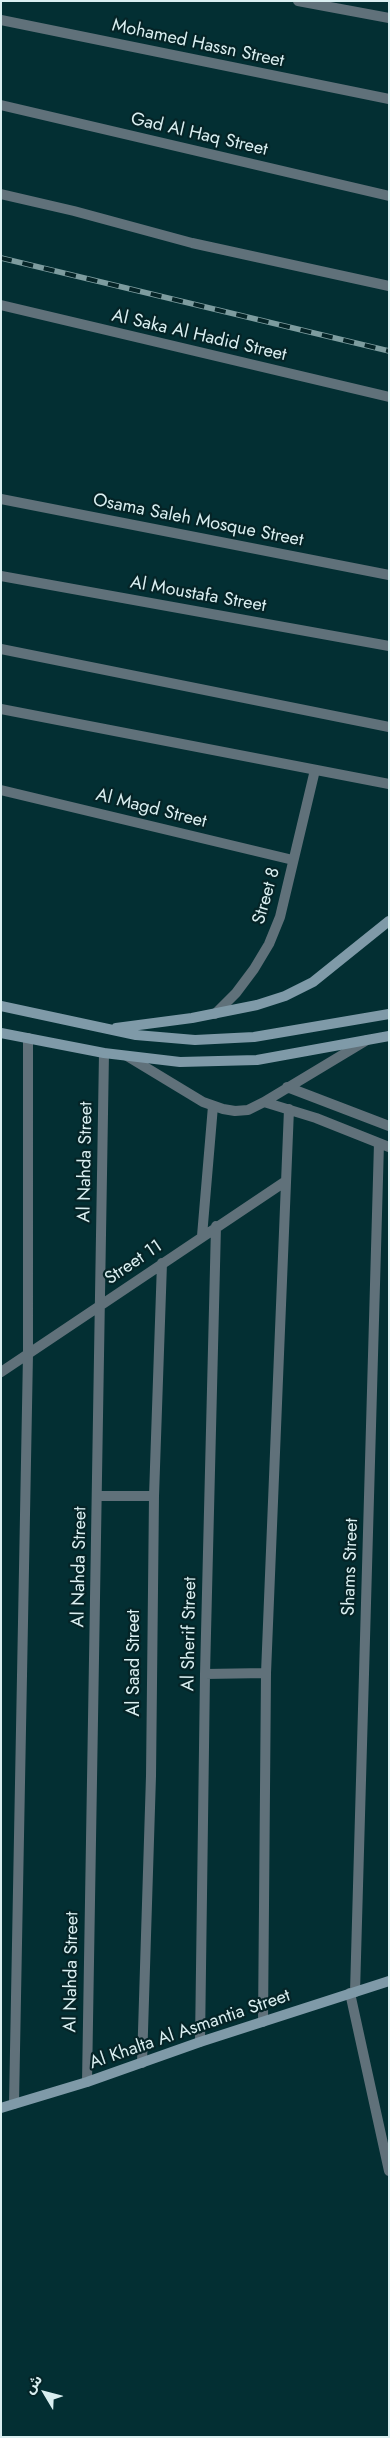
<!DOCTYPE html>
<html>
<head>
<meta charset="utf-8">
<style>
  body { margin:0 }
  #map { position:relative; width:390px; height:2438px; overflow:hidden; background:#032f33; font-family:Jost,"Noto Sans Arabic",sans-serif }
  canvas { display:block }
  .frame { position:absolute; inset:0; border:2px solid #daeff1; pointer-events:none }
  .north { position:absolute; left:20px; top:2368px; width:50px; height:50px; -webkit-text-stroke:4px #052427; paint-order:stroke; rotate:307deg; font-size:14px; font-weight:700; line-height:20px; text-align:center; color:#daeff1 }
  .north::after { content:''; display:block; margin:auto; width:18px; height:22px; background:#daeff1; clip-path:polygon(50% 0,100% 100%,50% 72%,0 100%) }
</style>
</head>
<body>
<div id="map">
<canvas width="390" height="2438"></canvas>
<div class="frame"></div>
<div class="north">ش</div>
</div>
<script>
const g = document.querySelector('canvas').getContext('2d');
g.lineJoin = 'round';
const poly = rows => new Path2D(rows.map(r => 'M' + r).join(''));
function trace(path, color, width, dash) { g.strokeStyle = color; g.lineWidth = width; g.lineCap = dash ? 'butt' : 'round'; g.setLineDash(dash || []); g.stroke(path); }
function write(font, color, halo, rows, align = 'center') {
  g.font = font + ' Jost,sans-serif'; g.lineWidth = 4.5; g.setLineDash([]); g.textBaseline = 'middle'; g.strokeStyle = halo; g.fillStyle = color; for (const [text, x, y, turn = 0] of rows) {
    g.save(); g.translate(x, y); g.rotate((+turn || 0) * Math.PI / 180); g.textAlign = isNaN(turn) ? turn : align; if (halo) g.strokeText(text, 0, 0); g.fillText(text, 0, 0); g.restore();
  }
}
trace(poly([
  [298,1,389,18],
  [1,20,389,99],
  [1,105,389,196],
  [1,194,74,211,192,243,389,286],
  [1,305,389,397],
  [1,499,389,575],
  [1,576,389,646],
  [1,649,389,727],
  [1,709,389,784],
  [1,790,293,860],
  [215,1014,236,993,254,969,269,944,280,917,315,770],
  [127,1056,203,1102,223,1109,235,1111,248,1110,264,1102,367,1040],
  [287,1087,389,1126],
  [264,1102,316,1118,389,1147],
  [202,1236,213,1106],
  [1,1372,286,1181],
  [97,1496,154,1496],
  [205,1674,266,1673],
  [355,1992,379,1143],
  [350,1993,389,2171],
  [263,2022,266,1673,289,1109],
  [200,2042,205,1674,216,1226],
  [142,2063,151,1776,154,1496,162,1263],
  [87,2082,104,1053],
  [14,2104,28,1354,28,1038]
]), '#60717a', 10);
trace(poly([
  [1,1006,136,1035,195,1040,254,1037,389,1014],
  [116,1028,192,1018,257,1005,285,996,313,982,389,921],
  [1,1033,104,1053,180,1062,257,1060,389,1036],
  [1,2108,87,2082,200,2042,389,1981]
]), '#7f9aa8', 10);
const rail = poly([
  [1,258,389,351]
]);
trace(rail, '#7d9c9f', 5.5);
trace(rail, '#052427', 4, [11]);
write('18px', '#daeff1', '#052427', [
  ["Mohamed Hassn Street",198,44,12],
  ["Gad Al Haq Street",199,135,13],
  ["Al Saka Al Hadid Street",199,336,13],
  ["Osama Saleh Mosque Street",198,521,11],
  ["Al Moustafa Street",198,595,10],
  ["Al Magd Street",151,809,14],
  ["Street 8",267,896,-74],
  ["Al Nahda Street",86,1162,-89],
  ["Street 11",134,1263,-34],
  ["Al Nahda Street",80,1567,-89],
  ["Shams Street",351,1567,-88],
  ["Al Sherif Street",190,1634,-89],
  ["Al Saad Street",135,1663,-90],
  ["Al Nahda Street",72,1972,-89],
  ["Al Khalta Al Asmantia Street",190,2030,-19]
]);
</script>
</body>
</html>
